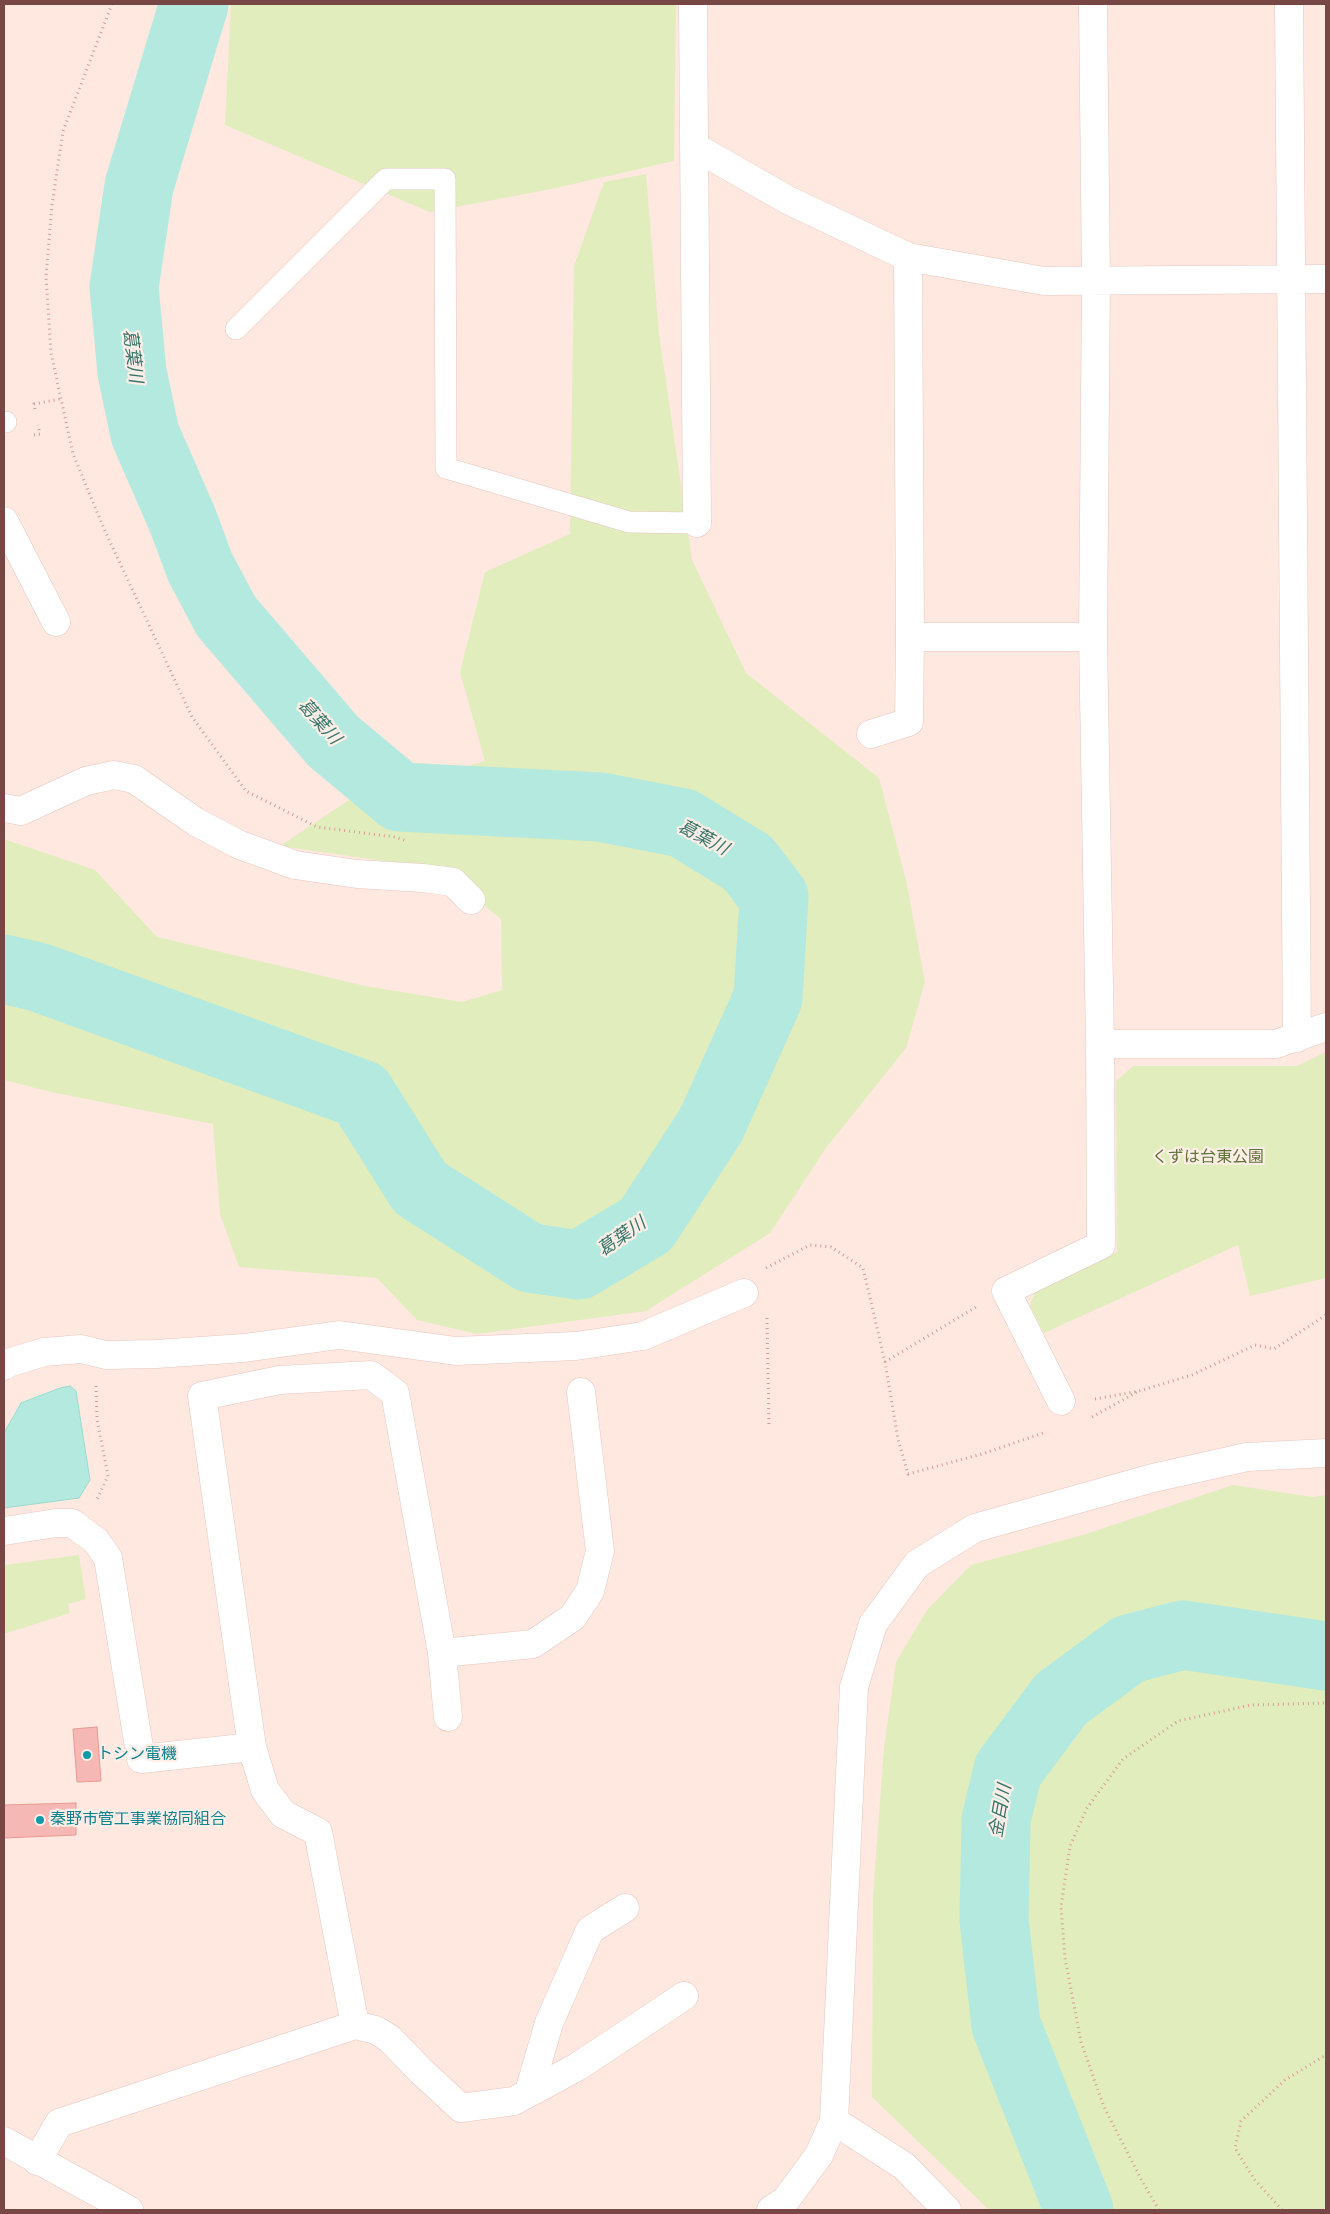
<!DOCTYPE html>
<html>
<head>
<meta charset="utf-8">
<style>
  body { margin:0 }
  #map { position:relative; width:1330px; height:2214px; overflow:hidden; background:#fee8e0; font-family:Arial,sans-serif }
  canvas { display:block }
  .frame { position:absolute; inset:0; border:5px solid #774645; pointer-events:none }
</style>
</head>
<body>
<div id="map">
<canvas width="1330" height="2214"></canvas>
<div class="frame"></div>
</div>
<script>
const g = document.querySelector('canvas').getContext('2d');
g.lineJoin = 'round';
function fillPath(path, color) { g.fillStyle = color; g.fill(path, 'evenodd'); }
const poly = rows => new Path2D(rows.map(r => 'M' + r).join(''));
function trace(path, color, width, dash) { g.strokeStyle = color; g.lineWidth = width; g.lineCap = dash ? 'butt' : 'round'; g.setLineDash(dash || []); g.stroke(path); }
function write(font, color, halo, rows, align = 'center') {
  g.font = font + ' Arial,"Noto Sans JP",sans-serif'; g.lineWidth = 4.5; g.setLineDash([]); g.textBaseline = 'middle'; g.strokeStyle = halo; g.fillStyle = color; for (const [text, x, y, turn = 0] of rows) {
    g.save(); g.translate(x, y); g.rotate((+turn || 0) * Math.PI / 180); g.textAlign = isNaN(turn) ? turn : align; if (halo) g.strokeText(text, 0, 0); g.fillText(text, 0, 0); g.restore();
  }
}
fillPath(poly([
  [231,4,676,4,674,161,551,189,430,212,225,125],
  [646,174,659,334,692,560,746,673,879,778,906,880,925,982,906,1048,826,1148,770,1233,646,1311,477,1334,417,1320,377,1278,239,1267,220,1214,213,1124,51,1092,4,1080,4,839,95,870,157,937,365,986,462,1002,502,990,501,919,439,869,280,846,349,800,485,761,460,672,485,572,570,534,574,266,604,182],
  [1326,1052,1326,1278,1250,1296,1238,1245,1044,1333,1030,1306,1036,1289,1117,1252,1116,1081,1133,1066,1297,1066],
  [1233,1485,1313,1497,1326,1495,1326,2210,989,2210,872,2097,873,1896,884,1748,896,1662,927,1610,971,1565,1083,1535],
  [79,1555,86,1599,68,1604,70,1613,4,1634,4,1565]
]), '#e1edbd');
const water = poly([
  [70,1386,76,1391,90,1480,79,1498,4,1508,4,1433,21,1403,60,1388,70,1386]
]);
fillPath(water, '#b3e9de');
trace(water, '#98dccf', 1);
trace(poly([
  [4,969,38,977,361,1094,420,1188,530,1258,579,1265,646,1225,711,1125,768,998,774,897,748,863,683,823,600,807,400,797,333,741,226,616,200,567,183,521,145,434,132,372,124,287,139,186,194,4],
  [1079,2210,1006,2025,994,1920,996,1820,1008,1770,1061,1699,1129,1649,1183,1635,1326,1656]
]), '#b3e9de', 69);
const building = poly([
  [97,1727,101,1781,77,1782,73,1729,97,1727],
  [76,1803,76,1835,4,1838,4,1805,76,1803]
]);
fillPath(building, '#f6b8b5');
trace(building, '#ea9794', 1);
const service = poly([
  [236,329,386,179,445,179,446,468,629,522,697,523],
  [4,422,6,422]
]);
const minor = poly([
  [693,4,697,523],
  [1093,4,1096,281,1093,637,1100,1044,1276,1044,1326,1027],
  [1289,4,1297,1038],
  [695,147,788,200,908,257,1044,281,1326,279],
  [908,257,910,637,1093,637],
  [4,521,56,622],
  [871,734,909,722,910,637],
  [4,808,21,811,86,781,114,775,134,779,196,822,240,845,295,865,357,874,423,878,453,882,471,900],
  [4,1366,8,1363,44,1352,81,1349,106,1355,156,1354,244,1348,339,1335,456,1351,576,1346,643,1336,744,1293],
  [1061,1401,1006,1291,1101,1245,1100,1044],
  [4,1531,56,1523,72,1523,96,1541,108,1558,141,1759,252,1747],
  [442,1653,533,1644,573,1617,590,1591,600,1551,581,1392],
  [355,2025,318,1832,283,1814,265,1790,252,1747,202,1396,280,1380,371,1375,395,1393,442,1653,448,1717],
  [529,2092,549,2023,590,1930,625,1908],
  [834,2121,904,2166,947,2210],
  [37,2161,59,2123,355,2025,376,2030,390,2039,421,2071,461,2108,514,2101,577,2067,684,1996]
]);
const tertiary = poly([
  [4,2141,129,2210],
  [771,2210,785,2201,819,2155,834,2121,854,1687,873,1624,917,1564,975,1528,1153,1478,1247,1457,1326,1453]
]);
trace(service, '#e8c5c0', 22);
trace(minor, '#e8c5c0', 29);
trace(tertiary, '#e8c5c0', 29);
trace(poly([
  [112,4,63,131,52,205,46,277,51,353,73,454,105,531,192,717,246,791,317,827,395,837,407,841],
  [35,409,34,404,60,399],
  [34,435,40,434,38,425],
  [766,1268,810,1245,831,1247,863,1268,885,1362,898,1439,908,1474,982,1454,1046,1432],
  [767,1318,769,1427],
  [885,1362,976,1307],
  [96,1386,97,1419,108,1476,97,1499],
  [1095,1399,1139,1391,1192,1375,1255,1345,1274,1349,1326,1315],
  [1092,1417,1139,1391],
  [1159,2210,1141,2179,1104,2107,1081,2042,1065,1958,1061,1907,1070,1846,1087,1808,1123,1759,1178,1721,1251,1705,1326,1703],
  [1282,2210,1254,2179,1235,2148,1241,2121,1285,2080,1326,2055]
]), '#db9b98', 3, [1, 4]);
trace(service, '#fff', 21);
trace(minor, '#fff', 28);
trace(tertiary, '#fff', 28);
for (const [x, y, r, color] of [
  [87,1755,5,"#0f9aa8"],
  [40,1820,5,"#0f9aa8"]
]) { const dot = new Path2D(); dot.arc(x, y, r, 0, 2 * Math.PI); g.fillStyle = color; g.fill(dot); trace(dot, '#ffeee8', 2); }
write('16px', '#5d7237', '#ffeee8', [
  ["くずは台東公園",1208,1158]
]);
write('16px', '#0d838f', '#ffeee8', [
  ["トシン電機",97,1755],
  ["秦野市管工事業協同組合",50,1820]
], 'left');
write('italic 18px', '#35766b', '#ffeee8', [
  ["葛葉川",132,356,83],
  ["葛葉川",319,722,48],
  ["葛葉川",703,838,28],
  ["葛葉川",622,1237,-35],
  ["金目川",1001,1811,-80]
]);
</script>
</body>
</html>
